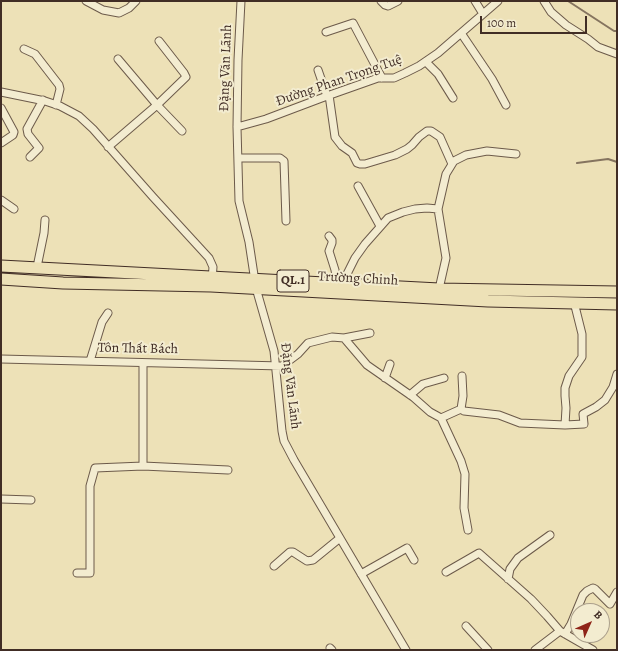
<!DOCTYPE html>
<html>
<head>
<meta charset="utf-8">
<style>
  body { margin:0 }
  #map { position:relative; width:618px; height:651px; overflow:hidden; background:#ede1b7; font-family:Alegreya,serif }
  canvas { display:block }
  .frame { position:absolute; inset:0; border:2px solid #412d25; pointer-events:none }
  .north { position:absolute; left:570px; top:603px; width:40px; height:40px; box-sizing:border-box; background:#f3ecd0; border:1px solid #aca08c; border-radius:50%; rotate:45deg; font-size:11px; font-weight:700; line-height:16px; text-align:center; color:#412d25 }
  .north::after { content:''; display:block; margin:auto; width:14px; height:18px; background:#8f2418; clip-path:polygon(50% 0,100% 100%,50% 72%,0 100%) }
  .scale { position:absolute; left:480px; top:16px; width:107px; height:18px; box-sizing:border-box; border:2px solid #412d25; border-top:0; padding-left:5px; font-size:12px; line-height:14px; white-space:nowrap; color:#412d25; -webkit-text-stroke:3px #f3ecd0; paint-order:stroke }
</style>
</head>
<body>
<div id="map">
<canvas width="618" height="651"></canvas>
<div class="frame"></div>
<div class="north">B</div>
<div class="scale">100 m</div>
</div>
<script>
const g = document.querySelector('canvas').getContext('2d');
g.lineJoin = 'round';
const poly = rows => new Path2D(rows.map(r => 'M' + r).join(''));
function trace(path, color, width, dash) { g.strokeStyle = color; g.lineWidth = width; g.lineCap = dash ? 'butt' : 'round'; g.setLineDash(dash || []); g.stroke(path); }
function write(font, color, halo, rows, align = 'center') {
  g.font = font + ' Alegreya,serif'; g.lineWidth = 4; g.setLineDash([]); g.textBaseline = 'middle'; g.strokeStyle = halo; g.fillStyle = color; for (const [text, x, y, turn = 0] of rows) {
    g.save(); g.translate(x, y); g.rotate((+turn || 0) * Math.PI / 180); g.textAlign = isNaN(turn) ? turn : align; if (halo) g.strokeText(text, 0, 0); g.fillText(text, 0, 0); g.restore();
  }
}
trace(poly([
  [568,1,614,31,617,31],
  [577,163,608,159,617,162]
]), '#85745f', 2);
const minor = poly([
  [86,1,103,10,119,13,129,8,136,1],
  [241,1,238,60,237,127,239,201,249,242,256,288,274,351,282,431,284,441,294,460,406,650],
  [381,1,385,5,388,6,398,1],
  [475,1,483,14],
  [544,1,551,12,566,25,588,39,598,47,617,54],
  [326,32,353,23,382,78],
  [461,33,492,79,506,105],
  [24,49,35,54,59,85,60,89,56,105],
  [118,59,157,105,182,131],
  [426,62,438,74,453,98],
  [318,70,327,96],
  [1,92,45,101,60,106,79,116,93,129,153,197,209,258,213,267,212,280],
  [329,95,335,137,342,146,352,153,357,163,360,164,365,164,395,155,407,149,412,145,419,137,427,131,431,131,440,137,452,164],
  [1,108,14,132,13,135,1,143],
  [237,127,266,119,327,96,378,78,394,78,405,73,419,66,438,53,498,1],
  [108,147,157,105,186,77,184,73,159,41],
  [30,157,39,148,28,134,27,129,43,100],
  [238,158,280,158,284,161,286,221],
  [358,186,380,226],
  [1,200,14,209],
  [438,209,446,258,439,289],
  [329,236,332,240,332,243,329,251,335,270,337,283],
  [37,267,44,233,45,220],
  [342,284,355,258,365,244,388,218,403,212,415,209,427,208,438,209,446,174,454,161,466,155,487,151,516,154],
  [344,338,370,333],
  [1,359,282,366,298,354,308,343,332,337,344,338,367,365,413,397,430,412,441,418,461,461,465,474,464,508,468,530],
  [90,361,102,322,108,313],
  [385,378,390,364],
  [410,395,423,384,444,378],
  [461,409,463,396,462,376],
  [441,418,461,409,464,411,499,415,520,423,565,425,566,408,565,396,565,388,569,376,582,357,582,334,574,302],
  [565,425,584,424,583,414,596,407,605,400,613,387,617,374],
  [143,466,228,470],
  [1,499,31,500],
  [274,566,290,552,293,552,307,561,313,560,340,538],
  [446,572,479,553,531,599,547,616,560,631,593,650],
  [77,573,90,573,90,486,95,468,143,466,143,363],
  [361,574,407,548,414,560],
  [508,579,510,569,518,558,550,535],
  [466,626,488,650],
  [565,634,571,624,583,595,587,591,593,588,595,589,610,604,617,592],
  [330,648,332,650],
  [535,650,560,631]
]);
const highway = poly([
  [1,266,439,289,617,292],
  [1,279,63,283,211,286,488,301,617,304]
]);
trace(minor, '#6c5a4a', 9);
trace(highway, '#412d25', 13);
trace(minor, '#f3ecd0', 7);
trace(highway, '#ede1b7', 11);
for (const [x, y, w] of [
  [293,281,32]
]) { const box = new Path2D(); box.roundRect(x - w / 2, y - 11, w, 22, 3); g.fillStyle = '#f3ecd0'; g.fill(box); trace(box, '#412d25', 1); }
write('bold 13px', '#412d25', null, [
  ["QL.1",293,281]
]);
write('14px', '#412d25', '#f3ecd0', [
  ["Đặng Văn Lãnh",226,68,-88],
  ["Đường Phan Trọng Tuệ",339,81,-19],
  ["Trường Chinh",358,279,3],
  ["Tôn Thất Bách",138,349,1],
  ["Đặng Văn Lãnh",290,386,83]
]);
</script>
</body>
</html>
